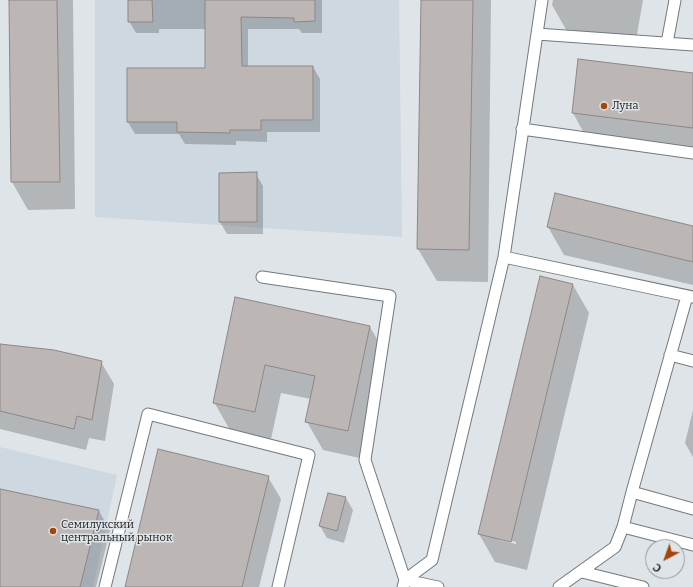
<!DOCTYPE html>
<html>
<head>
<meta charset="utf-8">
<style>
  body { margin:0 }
  #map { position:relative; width:693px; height:587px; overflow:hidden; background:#dfe4e8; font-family:Bitter,serif }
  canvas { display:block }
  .north { position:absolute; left:645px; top:539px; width:40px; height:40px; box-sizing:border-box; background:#dfe4e8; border:1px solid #919598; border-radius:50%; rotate:221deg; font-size:11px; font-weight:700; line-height:16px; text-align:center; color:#1d1e20 }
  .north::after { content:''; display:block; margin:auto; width:14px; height:18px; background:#a74508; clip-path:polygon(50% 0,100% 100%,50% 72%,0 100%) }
</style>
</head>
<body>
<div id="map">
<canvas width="693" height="587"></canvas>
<div class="north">С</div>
</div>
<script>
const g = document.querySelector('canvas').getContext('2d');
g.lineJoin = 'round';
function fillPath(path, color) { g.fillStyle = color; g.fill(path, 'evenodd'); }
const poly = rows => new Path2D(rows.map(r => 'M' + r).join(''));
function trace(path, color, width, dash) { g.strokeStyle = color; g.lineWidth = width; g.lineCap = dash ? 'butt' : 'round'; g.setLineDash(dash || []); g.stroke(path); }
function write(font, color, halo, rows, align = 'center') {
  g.font = font + ' Bitter,serif'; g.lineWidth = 3; g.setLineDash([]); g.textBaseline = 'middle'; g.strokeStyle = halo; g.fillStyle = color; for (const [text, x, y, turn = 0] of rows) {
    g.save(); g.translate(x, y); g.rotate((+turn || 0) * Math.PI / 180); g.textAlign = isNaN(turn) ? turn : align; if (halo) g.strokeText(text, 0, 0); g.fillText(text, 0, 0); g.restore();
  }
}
fillPath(poly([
  [95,0,399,0,402,237,95,217],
  [0,447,117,475,93,587,0,587]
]), '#cdd8e1');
fillPath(poly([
  [10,0,73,0,75,209,28,210,12,182],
  [129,0,322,0,322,33,302,33,299,29,248,29,248,67,313,67,320,79,320,132,267,132,267,142,236,141,236,145,185,144,179,134,135,134,128,122,206,69,206,29,159,29,159,33,136,33,129,21],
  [422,0,491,0,488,282,437,281,418,249],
  [553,0,643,0,635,46,568,33,552,5],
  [579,60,693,74,693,158,591,146,573,113],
  [256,174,263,186,263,234,227,234,220,222],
  [548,227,693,227,693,285,564,255],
  [573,285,589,313,527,570,495,562,479,534],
  [499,538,516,542,516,544,499,540],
  [236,299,370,327,386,355,364,459,323,450,307,422,311,399,281,393,271,439,230,430,214,402],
  [0,345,101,362,114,384,105,441,89,438,86,450,0,429],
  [693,410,693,457,685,443],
  [268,477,281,499,259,587,126,587],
  [0,490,99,511,110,531,96,587,0,587],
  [346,498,353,510,344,543,327,538,320,526]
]), '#0003');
const building = poly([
  [9,0,57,0,60,182,11,182,9,0],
  [128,0,152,0,153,22,128,22,128,0],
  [205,0,315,0,315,21,294,22,294,18,241,17,242,66,313,66,313,120,261,120,261,130,230,130,230,133,177,132,177,122,127,122,127,68,205,68,205,0],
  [421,0,473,0,469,250,417,249,421,0],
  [578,59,693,73,693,128,572,113,578,59],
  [257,172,257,222,219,222,219,173,257,172],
  [555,193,693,226,693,262,547,227,555,193],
  [540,276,573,284,511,542,478,534,540,276],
  [235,297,370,326,348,431,305,422,315,376,265,365,255,412,213,403,235,297],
  [0,344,54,350,102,361,92,420,77,416,74,429,0,411,0,344],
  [158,449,269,476,242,587,125,587,158,449],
  [0,489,99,510,80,587,0,587,0,489],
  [328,493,346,497,337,531,319,526,328,493]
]);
fillPath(building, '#bcb6b5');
trace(building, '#8d8787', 1);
const service = poly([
  [537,34,693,45],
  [667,43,675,0],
  [522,129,693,153],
  [504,257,542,0],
  [262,277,390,296,365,460,405,580,438,587],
  [670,355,693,361],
  [632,492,687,296],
  [623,527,693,545],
  [582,572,643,587],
  [105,587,148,414,309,455,278,587],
  [403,587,405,580,432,560,504,257,693,297],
  [559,587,615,547,623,527,632,492,693,509]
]);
trace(service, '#74797c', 13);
trace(service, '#fff', 11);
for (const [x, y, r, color] of [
  [604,106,4,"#a74508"],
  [53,531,4,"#a74508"]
]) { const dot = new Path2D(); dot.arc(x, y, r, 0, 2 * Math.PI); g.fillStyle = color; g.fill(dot); trace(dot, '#dfe4e8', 1.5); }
write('11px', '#1d1e20', '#dfe4e8', [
  ["Луна",612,106],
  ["Семилукский",61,525],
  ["центральный рынок",61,538]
], 'left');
</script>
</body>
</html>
